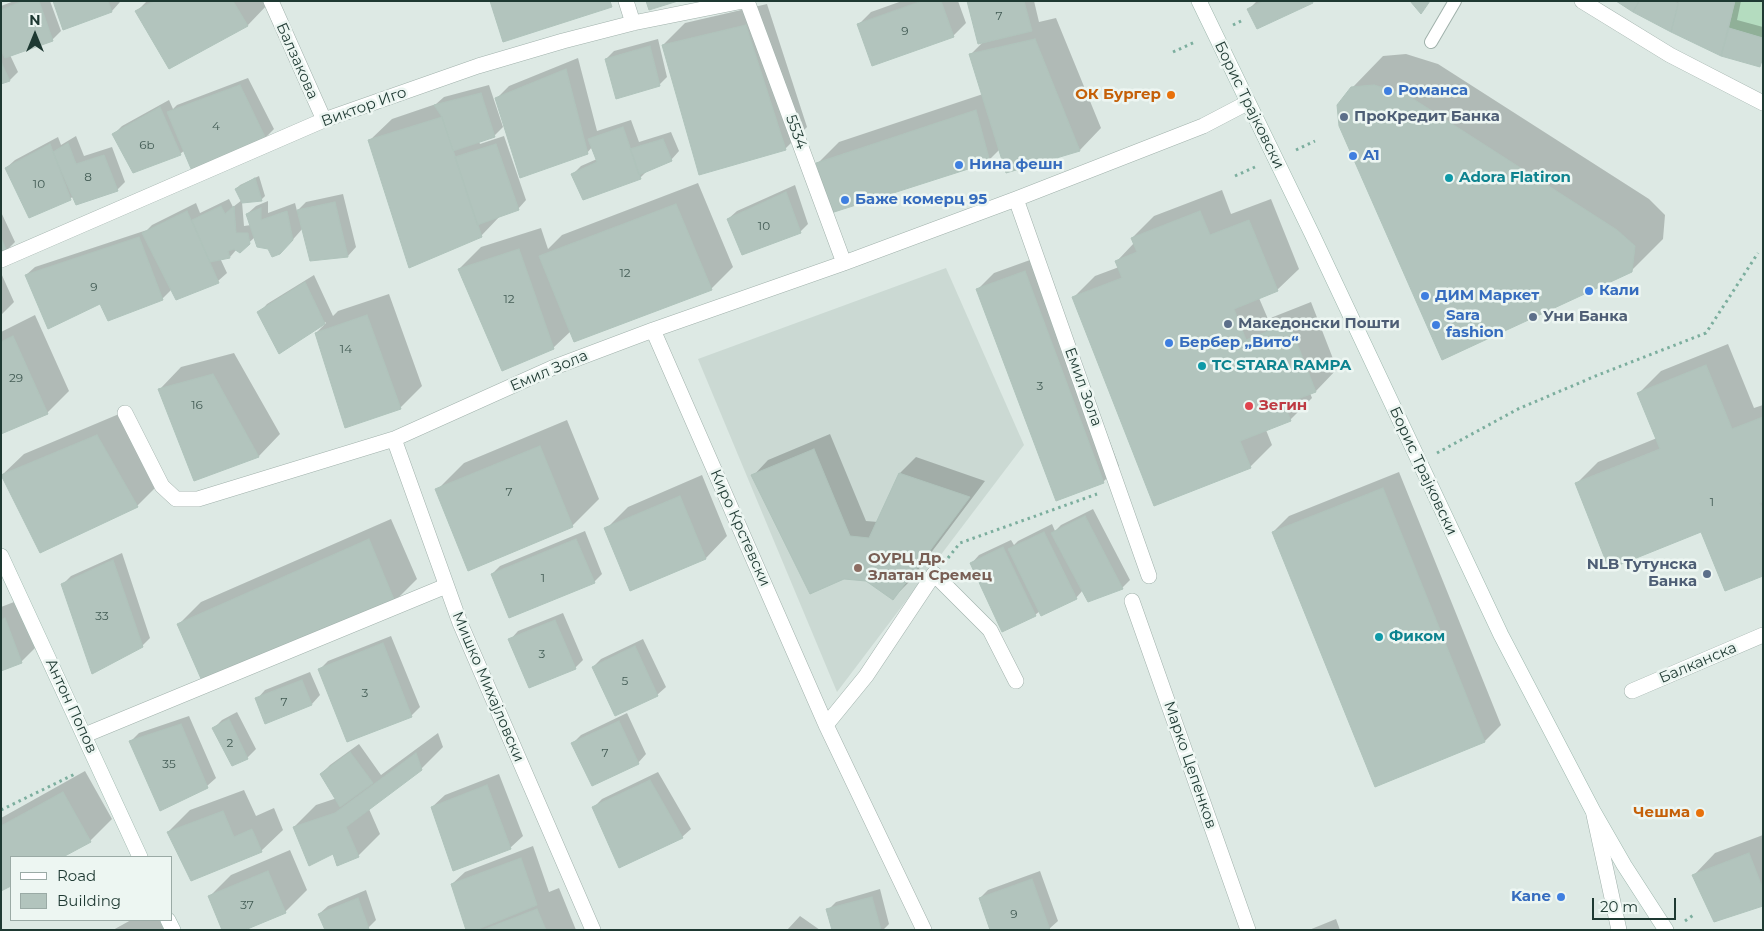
<!DOCTYPE html>
<html>
<head>
<meta charset="utf-8">
<style>
  body { margin:0 }
  #map { position:relative; width:1764px; height:931px; overflow:hidden; background:#dde9e4; font-family:Montserrat,sans-serif }
  canvas { display:block }
  .frame { position:absolute; inset:0; border:2px solid #1e3932; pointer-events:none }
  .legend { position:absolute; left:10px; top:856px; width:162px; height:65px; box-sizing:border-box; background:#edf6f2; border:1px solid #9aaaa5; margin:0; padding:6px 9px; list-style:none; font-size:15px; color:#1e3932 }
  .legend li { display:flex; align-items:center; gap:10px; height:25px }
  .legend b { width:25px; border:1px solid #9aaaa5 }
  .north { position:absolute; left:10px; top:10px; width:50px; height:50px; -webkit-text-stroke:4px #edf6f2; paint-order:stroke; rotate:0deg; font-size:14px; font-weight:700; line-height:20px; text-align:center; color:#1e3932 }
  .north::after { content:''; display:block; margin:auto; width:18px; height:22px; background:#1e3932; clip-path:polygon(50% 0,100% 100%,50% 72%,0 100%) }
  .scale { position:absolute; left:1592px; top:898px; width:84px; height:22px; box-sizing:border-box; border:2px solid #1e3932; border-top:0; padding-left:6px; font-size:15px; line-height:18px; white-space:nowrap; color:#1e3932; -webkit-text-stroke:4px #edf6f2; paint-order:stroke }
</style>
</head>
<body>
<div id="map">
<canvas width="1764" height="931"></canvas>
<div class="frame"></div>
<ul class="legend">
<li><b style="height:6px;background:#fff"></b>Road</li>
<li><b style="height:14px;background:#b2c4bd"></b>Building</li>
</ul>
<div class="north">N</div>
<div class="scale">20 m</div>
</div>
<script>
const g = document.querySelector('canvas').getContext('2d');
g.lineJoin = 'round';
function fillPath(path, color) { g.fillStyle = color; g.fill(path, 'evenodd'); }
const poly = rows => new Path2D(rows.map(r => 'M' + r).join(''));
function trace(path, color, width, dash) { g.strokeStyle = color; g.lineWidth = width; g.lineCap = dash ? 'butt' : 'round'; g.setLineDash(dash || []); g.stroke(path); }
function write(font, color, halo, rows, align = 'center') {
  g.font = font + ' Montserrat,sans-serif'; g.lineWidth = 5; g.setLineDash([]); g.textBaseline = 'middle'; g.strokeStyle = halo; g.fillStyle = color; for (const [text, x, y, turn = 0] of rows) {
    g.save(); g.translate(x, y); g.rotate((+turn || 0) * Math.PI / 180); g.textAlign = isNaN(turn) ? turn : align; if (halo) g.strokeText(text, 0, 0); g.fillText(text, 0, 0); g.restore();
  }
}
fillPath(poly([
  [946,268,1024,445,837,692,698,359]
]), '#cbd9d3');
fillPath(poly([
  [1735,1,1763,1,1763,38,1729,28]
]), '#b4dcbf');
fillPath(poly([
  [14,1,50,1,61,31,53,39,10,55,18,72,10,80,1,83,1,6],
  [54,1,120,1,120,2,112,11,64,28],
  [147,1,268,1,269,3,248,25,169,67,137,11],
  [902,1,958,1,966,23,953,36,858,25,871,12],
  [968,1,1034,1,1039,22,1056,18,1101,128,1080,150,1007,171,1000,149,989,160,818,163,839,142,983,94,971,54,983,42],
  [1257,1,1313,1,1249,9],
  [1619,1,1741,1,1737,20,1763,27,1763,62,1759,65,1721,54,1672,31],
  [767,4,807,127,785,149,663,45,685,23],
  [658,39,667,77,659,85,606,59,614,51],
  [1406,54,1438,64,1649,199,1665,215,1663,239,1631,271,1352,88,1383,56],
  [578,58,597,131,631,120,639,142,671,132,679,151,671,160,648,170,640,178,573,174,581,166,597,159,592,147,587,153,497,98,509,86],
  [248,78,274,129,265,138,185,150,180,154,114,134,122,126,169,100,173,109,177,105],
  [489,85,503,127,494,136,479,141,480,144,504,136,526,200,518,209,502,214,481,236,370,140,392,119,436,104,444,97],
  [76,136,84,156,112,147,125,182,117,190,73,197,29,216,6,168,15,160,58,137,61,145],
  [259,176,265,196,261,200,242,202,244,226,251,225,247,214,256,206,268,201,268,213,295,203,297,211,306,202,343,194,356,247,348,256,303,228,289,244,269,248,255,237,240,251,237,249,230,257,220,258,227,273,218,281,177,298,172,289,162,299,101,302,26,275,35,267,147,230,152,225,196,203,200,213,229,199,233,207,242,200,236,189,240,185],
  [698,183,733,267,711,289,571,331,553,348,459,269,481,247,541,228,548,249,562,235],
  [795,185,808,224,800,232,728,219,737,211],
  [1222,190,1231,214,1271,199,1299,269,1277,290,1259,298,1268,319,1311,302,1337,369,1316,391,1310,393,1312,398,1290,420,1266,430,1272,445,1250,467,1073,298,1095,276,1119,267,1117,261,1134,243,1132,238,1154,216],
  [1,212,15,242,7,250,1,252],
  [1041,256,1119,466,1103,482,978,289,994,273],
  [1,273,14,302,1,315],
  [314,275,333,316,338,311,389,294,422,386,400,408,316,333,326,323,325,322,280,353,259,313,267,304],
  [35,315,69,391,47,413,1,432,1,332],
  [1728,344,1754,408,1763,405,1763,575,1701,530,1576,484,1598,462,1657,438,1639,393,1661,371],
  [234,353,280,434,259,456,195,479,160,389,181,367],
  [119,414,159,484,137,506,2,475,24,454],
  [567,420,599,499,572,526,437,490,464,463],
  [830,434,866,521,878,522,900,473,916,457,985,481,909,582,893,598,753,476,768,460],
  [1399,472,1501,725,1485,741,1376,785,1273,532,1289,516],
  [702,475,727,536,706,558,631,590,606,529,628,507],
  [1093,509,1130,580,1122,588,1083,590,1076,598,1040,611,1035,615,971,564,979,555,1011,540,1014,545,1018,541,1052,524,1055,531,1061,525],
  [391,519,417,579,395,601,179,624,201,602],
  [585,531,602,574,594,582,492,574,500,566],
  [122,553,150,638,142,646,63,584,71,576],
  [27,597,43,640,21,662,1,670,1,607],
  [563,613,583,660,575,668,510,640,518,631],
  [391,636,420,707,412,715,348,741,319,670,328,661],
  [643,639,666,687,657,695,593,667,601,659],
  [310,672,320,695,312,704,257,699,265,690],
  [237,712,256,749,247,758,232,765,214,728,222,720],
  [627,713,646,754,638,763,573,743,581,735],
  [189,716,216,778,207,786,131,741,139,733],
  [438,733,443,747,421,769,369,809,380,834,358,856,333,853,294,827,316,805,337,798,321,774,330,765,359,744,381,775],
  [85,771,112,819,90,841,60,857,11,857,11,885,1,890,1,818],
  [658,772,691,829,682,837,594,807,602,799],
  [499,774,523,836,510,848,432,807,445,795],
  [244,790,256,816,274,808,283,830,261,851,168,832,190,810],
  [1763,835,1763,905,1694,875,1715,853],
  [533,846,549,892,559,888,576,930,468,930,452,884,465,872],
  [290,850,307,890,285,912,209,897,231,875],
  [1040,871,1058,921,1049,929,980,898,988,890],
  [880,889,889,924,883,930,833,930,828,910,836,902],
  [366,890,376,920,368,928,364,930,326,930,319,914,328,906],
  [800,916,820,930,787,930],
  [1336,919,1340,930,1309,930],
  [131,920,162,920,168,930,113,930]
]), '#0003');
const building = poly([
  [23,1,39,1,53,41,5,58,1,50,1,10,23,1],
  [53,1,108,1,112,12,63,30,53,1],
  [154,1,233,1,248,26,169,69,135,11,154,1],
  [490,1,610,1,612,7,503,42,490,1],
  [646,1,678,1,649,10,646,1],
  [922,1,941,1,954,37,872,66,857,24,922,1],
  [967,1,1024,1,1032,31,978,44,967,1],
  [1263,1,1312,1,1313,3,1257,29,1247,9,1263,1],
  [1410,1,1430,1,1421,14,1410,1],
  [1616,1,1639,1,1633,12,1616,1],
  [1639,1,1674,1,1678,4,1671,32,1633,12,1639,1],
  [1679,1,1735,1,1721,56,1671,32,1679,1],
  [746,25,786,150,699,175,662,45,746,25],
  [1729,28,1763,38,1763,56,1760,67,1721,56,1729,28],
  [1035,39,1080,151,1006,173,969,54,1035,39],
  [650,46,660,86,616,99,605,59,650,46],
  [1,62,10,81,1,84,1,62],
  [566,69,588,154,520,178,495,98,566,69],
  [240,85,266,139,192,171,167,112,240,85],
  [1374,85,1407,95,1617,230,1635,246,1632,272,1442,360,1339,126,1337,105,1351,87,1374,85],
  [481,93,495,137,453,151,442,117,434,105,481,93],
  [160,107,181,155,133,173,112,134,160,107],
  [976,110,990,162,831,213,816,163,976,110],
  [442,117,482,237,409,268,368,140,442,117],
  [623,127,641,179,583,200,571,174,597,162,588,139,623,127],
  [663,139,672,161,639,175,630,149,663,139],
  [68,143,76,164,104,155,118,191,76,205,53,152,68,143],
  [50,144,71,200,29,218,5,168,50,144],
  [496,144,519,210,477,225,455,157,496,144],
  [255,178,262,201,242,203,235,189,255,178],
  [786,192,801,233,742,255,727,219,786,192],
  [335,202,348,257,310,261,297,210,335,202],
  [676,204,712,290,574,342,539,256,676,204],
  [221,206,225,214,234,206,236,233,248,233,250,244,240,253,234,249,228,251,230,258,210,262,192,220,221,206],
  [261,208,261,220,287,211,293,240,280,254,272,257,268,249,257,247,246,214,261,208],
  [187,211,219,283,176,300,142,233,187,211],
  [1200,211,1210,235,1249,220,1278,291,1234,309,1246,340,1289,323,1316,392,1284,404,1291,421,1240,441,1251,468,1154,506,1072,297,1122,278,1115,261,1137,252,1131,238,1200,211],
  [139,237,163,300,108,321,100,304,48,329,25,275,139,237],
  [1,238,7,251,1,254,1,238],
  [519,249,554,349,502,371,458,269,519,249],
  [1025,271,1104,483,1056,501,976,289,1025,271],
  [305,282,325,324,279,354,257,312,305,282],
  [367,315,401,409,345,428,315,333,367,315],
  [13,336,48,414,1,434,1,342,13,336],
  [1706,365,1732,429,1763,417,1763,502,1760,503,1763,511,1763,576,1725,591,1701,532,1609,569,1575,483,1660,449,1637,393,1706,365],
  [213,374,259,457,194,481,158,389,213,374],
  [97,435,138,507,40,553,1,475,97,435],
  [540,446,573,527,468,571,435,489,540,446],
  [814,449,850,536,869,538,899,473,970,497,893,600,866,581,844,579,810,594,751,475,814,449],
  [1383,488,1485,742,1375,787,1272,532,1383,488],
  [680,496,706,559,630,591,604,528,680,496],
  [1085,516,1123,589,1088,602,1051,533,1085,516],
  [1044,532,1077,599,1041,616,1008,549,1044,532],
  [369,539,395,602,202,681,177,624,369,539],
  [576,539,595,583,509,618,491,574,576,539],
  [1003,547,1036,616,1002,632,970,563,1003,547],
  [113,560,143,647,92,674,61,584,113,560],
  [5,618,22,663,1,671,1,620,5,618],
  [555,620,576,669,529,688,508,639,555,620],
  [383,643,412,717,347,742,318,669,383,643],
  [635,646,658,696,615,716,592,667,635,646],
  [302,680,312,705,265,724,255,698,302,680],
  [229,719,248,759,232,766,212,728,229,719],
  [619,721,639,764,592,786,571,743,619,721],
  [181,724,208,788,160,811,129,741,181,724],
  [350,752,373,783,340,807,320,774,350,752],
  [416,753,422,770,346,827,359,857,337,866,333,854,309,866,293,827,335,813,416,753],
  [650,780,683,838,619,868,592,807,650,780],
  [487,785,511,849,453,871,431,807,487,785],
  [63,792,91,842,63,857,11,857,11,886,1,891,1,826,63,792],
  [223,811,234,837,252,829,262,852,191,881,167,832,223,811],
  [1749,853,1763,889,1763,906,1714,922,1692,875,1749,853],
  [521,858,537,905,476,930,466,930,451,884,521,858],
  [268,871,286,913,245,930,222,930,208,896,268,871],
  [1032,879,1050,930,990,930,979,898,1032,879],
  [872,897,881,930,832,930,826,909,872,897],
  [358,898,369,929,325,930,318,914,358,898],
  [537,909,546,930,483,930,537,909]
]);
fillPath(building, '#b2c4bd');
trace(building, '#afc3bb', 1);
const lane = poly([
  [1431,42,1455,1]
]);
const street = poly([
  [271,1,324,120],
  [626,1,633,23],
  [747,1,844,263],
  [1582,1,1670,55,1763,103],
  [1016,199,1149,576],
  [1,260,324,120,478,66,563,41,633,23,743,1],
  [653,330,826,725,924,930],
  [125,413,162,486,176,499,198,499,394,439,552,368,653,330,844,263,1016,199,1203,126,1247,103],
  [394,439,460,623,593,930],
  [1132,601,1248,930],
  [1632,691,1763,635],
  [826,725,866,676,934,574,990,630,1016,681],
  [85,735,446,586],
  [1594,815,1619,930]
]);
const secondary = poly([
  [1199,1,1312,234,1501,635,1593,811,1624,865,1666,930],
  [1,556,140,857],
  [168,920,173,930]
]);
trace(lane, '#a0b1ab', 14);
trace(street, '#a0b1ab', 16);
trace(secondary, '#9cb6ac', 16);
trace(poly([
  [1233,25,1243,20],
  [1173,52,1195,42],
  [1296,150,1315,141],
  [1235,176,1255,167],
  [1437,453,1518,409,1598,375,1706,333,1758,253],
  [948,558,960,543,1097,494],
  [1,810,77,773],
  [1685,921,1695,914]
]), '#7cae9e', 3, [2.5, 4]);
trace(lane, '#fff', 12);
trace(street, '#fff', 15);
trace(secondary, '#fff', 15);
for (const [x, y, r, color] of [
  [1388,91,5,"#3f7fe0"],
  [1171,95,5,"#e8710a"],
  [1344,117,5,"#5c6f8a"],
  [1353,156,5,"#3f7fe0"],
  [959,165,5,"#3f7fe0"],
  [1449,178,5,"#0f9aa8"],
  [845,200,5,"#3f7fe0"],
  [1589,291,5,"#3f7fe0"],
  [1425,296,5,"#3f7fe0"],
  [1533,317,5,"#5c6f8a"],
  [1228,324,5,"#5c6f8a"],
  [1436,325,5,"#3f7fe0"],
  [1169,343,5,"#3f7fe0"],
  [1202,366,5,"#0f9aa8"],
  [1249,406,5,"#e0444e"],
  [858,568,5,"#8d6e63"],
  [1707,574,5,"#5c6f8a"],
  [1379,637,5,"#0f9aa8"],
  [1700,813,5,"#e8710a"],
  [1561,897,5,"#3f7fe0"]
]) { const dot = new Path2D(); dot.arc(x, y, r, 0, 2 * Math.PI); g.fillStyle = color; g.fill(dot); trace(dot, '#edf6f2', 2); }
write('12px', '#435c55', null, [
  ["7",999,16],
  ["9",905,31],
  ["4",216,126],
  ["6b",147,145],
  ["8",88,177],
  ["10",39,184],
  ["10",764,226],
  ["12",625,273],
  ["9",94,287],
  ["12",509,299],
  ["14",346,349],
  ["29",16,378],
  ["3",1040,386],
  ["16",197,405],
  ["7",509,492],
  ["1",1712,502],
  ["1",543,578],
  ["33",102,616],
  ["3",542,654],
  ["5",625,681],
  ["3",365,693],
  ["7",284,702],
  ["2",230,743],
  ["7",605,753],
  ["35",169,764],
  ["37",247,905],
  ["9",1014,914]
]);
write('15px', '#1e3932', '#edf6f2', [
  ["Балзакова",297,61,66],
  ["Борис Трајковски",1249,105,64],
  ["Виктор Иго",364,107,-20],
  ["5534",796,132,70],
  ["Емил Зола",549,371,-23],
  ["Емил Зола",1083,387,70],
  ["Борис Трајковски",1423,471,65],
  ["Киро Крстевски",740,528,66],
  ["Балканска",1698,663,-23],
  ["Мишко Михајловски",488,687,67],
  ["Антон Попов",71,706,65],
  ["Марко Цепенков",1190,765,71]
]);
write('bold 15px', '#366cbe', '#edf6f2', [
  ["Романса",1398,91],
  ["A1",1363,156],
  ["Нина фешн",969,165],
  ["Баже комерц 95",855,200],
  ["Кали",1599,291],
  ["ДИМ Маркет",1435,296],
  ["Sara",1446,316],
  ["fashion",1446,333],
  ["Бербер „Вито“",1179,343],
  ["Kane",1551,897,"right"]
], 'left');
write('bold 15px', '#c56008', '#edf6f2', [
  ["ОК Бургер",1161,95],
  ["Чешма",1690,813]
], 'right');
write('bold 15px', '#4e5e75', '#edf6f2', [
  ["ПроКредит Банка",1354,117],
  ["Уни Банка",1543,317],
  ["Македонски Пошти",1238,324],
  ["NLB Тутунска",1697,565,"right"],
  ["Банка",1697,582,"right"]
], 'left');
write('bold 15px', '#0d838f', '#edf6f2', [
  ["Adora Flatiron",1459,178],
  ["TC STARA RAMPA",1212,366],
  ["Фиком",1389,637]
], 'left');
write('bold 15px', '#be3a42', '#edf6f2', [
  ["Зегин",1259,406]
], 'left');
write('bold 15px', '#785e54', '#edf6f2', [
  ["ОУРЦ Др.",868,559],
  ["Златан Сремец",868,576]
], 'left');
</script>
</body>
</html>
